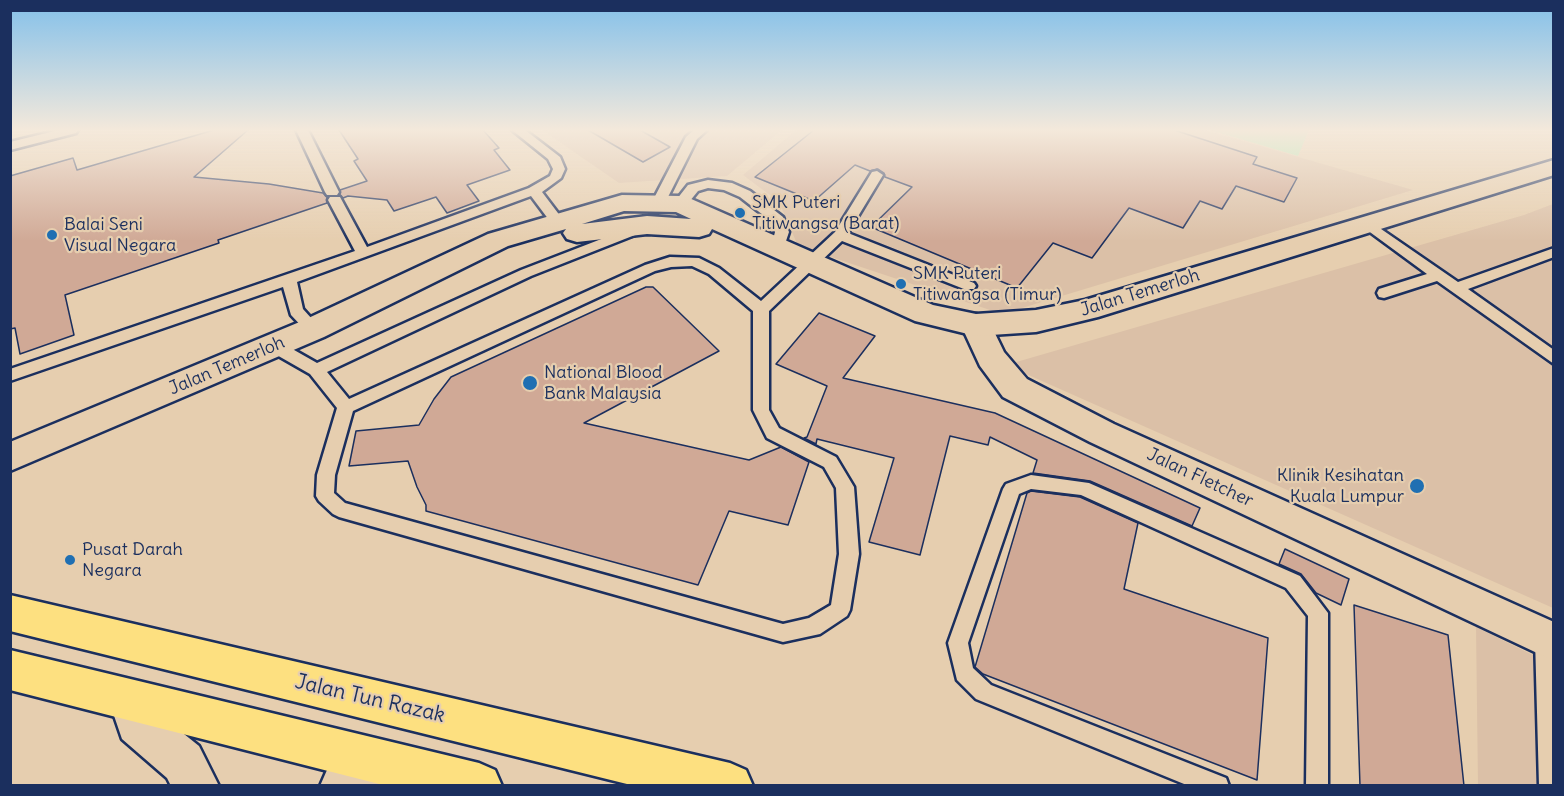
<!DOCTYPE html>
<html>
<head>
<meta charset="utf-8">
<style>
  body { margin:0 }
  #map { position:relative; width:1564px; height:796px; overflow:hidden; background:#e6ceaf; font-family:Delius,sans-serif }
  canvas { display:block }
  .frame { position:absolute; inset:0; border:12px solid #1b2f5e; pointer-events:none }
</style>
</head>
<body>
<div id="map">
<canvas width="1564" height="796"></canvas>
<div class="frame"></div>
</div>
<script>
const g = document.querySelector('canvas').getContext('2d');
g.lineJoin = 'round';
function fillPath(path, color) { g.fillStyle = color; g.fill(path, 'evenodd'); }
const poly = rows => new Path2D(rows.map(r => 'M' + r).join(''));
function trace(path, color, width, dash) { g.strokeStyle = color; g.lineWidth = width; g.lineCap = dash ? 'butt' : 'round'; g.setLineDash(dash || []); g.stroke(path); }
function write(font, color, halo, rows, align = 'center') {
  g.font = font + ' Delius,sans-serif'; g.lineWidth = 4.5; g.setLineDash([]); g.textBaseline = 'middle'; g.strokeStyle = halo; g.fillStyle = color; for (const [text, x, y, turn = 0] of rows) {
    g.save(); g.translate(x, y); g.rotate((+turn || 0) * Math.PI / 180); g.textAlign = isNaN(turn) ? turn : align; if (halo) g.strokeText(text, 0, 0); g.fillText(text, 0, 0); g.restore();
  }
}
fillPath(poly([
  [542,130,782,130,727,176,619,183],
  [796,130,1205,130,1413,190,1002,314,798,246,779,202,743,175],
  [1553,204,1553,608,1006,365,1524,215],
  [1476,627,1553,665,1553,785,1478,785]
]), '#dbc0a7');
fillPath(poly([
  [1210,130,1309,130,1298,156]
]), '#aaebb4');
const building = poly([
  [214,130,248,130,194,177,269,184,323,193,327,197,327,203,218,240,219,243,65,295,74,335,20,354,15,328,10,329,10,176,73,158,77,170,214,130],
  [339,130,483,130,499,148,494,150,510,170,467,185,479,201,447,213,436,197,394,211,387,200,348,196,343,198,340,195,340,190,367,181,354,161,358,159,339,130],
  [588,130,640,130,670,147,643,162,588,130],
  [814,130,1174,130,1257,157,1253,164,1297,178,1284,202,1236,186,1222,209,1200,201,1183,228,1129,208,1092,258,1053,243,1017,288,871,227,912,187,885,177,884,173,878,169,870,171,855,165,814,201,755,177,814,130],
  [646,287,653,287,719,351,584,423,749,460,781,447,809,462,788,525,729,511,698,585,426,511,426,505,417,487,408,461,349,466,356,431,419,425,434,399,451,377,646,287],
  [819,313,875,336,843,378,995,413,1200,508,1192,526,1090,481,1033,473,1037,460,990,437,988,445,950,436,920,555,869,542,894,458,817,439,816,444,804,438,807,437,827,386,776,364,819,313],
  [1031,491,1080,497,1138,523,1124,589,1268,638,1257,780,983,674,975,667,1027,493,1031,491],
  [1285,549,1349,579,1341,605,1316,593,1301,574,1279,564,1285,549],
  [1354,605,1448,635,1464,786,1360,786,1354,605]
]);
fillPath(building, '#d0a996');
trace(building, '#1b2f5e', 1.5);
const service = poly([
  [59,130,78,130,76,133,10,150,10,142,59,130],
  [296,130,308,130,339,192,337,195,327,195,325,192,296,130],
  [512,130,525,130,560,157,565,169,561,178,542,192,564,221,562,224,552,224,531,196,297,282,303,309,321,329,318,333,313,334,308,333,291,315,283,287,10,381,10,369,355,251,328,200,330,197,340,197,367,247,529,188,550,176,553,169,548,159,512,130],
  [694,130,707,130,697,139,664,205,654,205,652,202,686,137,694,130],
  [877,171,883,175,848,233,974,283,976,286,974,289,964,289,842,241,769,311,769,410,779,428,836,457,854,487,859,554,850,610,847,616,820,634,783,642,339,517,333,514,319,501,316,496,317,475,337,408,310,374,268,350,266,346,268,342,280,342,317,363,521,270,635,226,642,230,640,233,531,276,327,372,349,399,645,265,670,257,699,258,719,268,761,301,835,232,872,172,877,171],
  [692,266,709,274,753,311,753,410,767,438,824,467,836,488,839,554,831,605,809,618,783,624,345,503,334,493,335,475,353,411,655,271,671,267,692,266],
  [708,180,732,183,750,191,783,217,789,232,783,250,778,251,771,247,775,232,772,222,740,197,724,190,708,188,698,191,685,207,675,207,673,204,688,185,708,180],
  [1368,220,1458,282,1554,248,1554,257,1468,289,1554,350,1554,364,1437,281,1384,298,1379,297,1377,293,1379,289,1427,274,1363,227,1361,224,1363,221,1368,220],
  [1031,475,1089,483,1300,576,1328,613,1328,786,1306,786,1308,616,1286,588,1081,495,1031,489,1019,494,968,643,973,668,991,685,1226,778,1229,786,1189,786,976,699,957,680,948,643,1003,489,1006,484,1031,475],
  [1545,628,1554,634,1554,786,1539,786,1535,638,1538,631,1545,628]
]);
const minor = poly([
  [976,314,987,317,1004,352,1027,379,1114,424,1554,622,1554,661,1090,442,1003,397,980,366,961,325,965,317,976,314]
]);
const tertiary = poly([
  [1554,160,1554,175,1098,317,1036,332,976,336,915,321,712,229,709,234,699,237,647,234,577,242,567,239,563,233,566,229,508,246,324,337,10,471,10,442,302,321,488,234,622,195,680,196,689,198,933,305,976,314,1036,310,1085,300,1554,160],
  [624,211,676,212,691,219,647,216,582,224,624,211],
  [130,680,145,686,154,710,199,746,219,786,171,786,167,778,122,739,109,701,115,686,130,680],
  [380,759,417,759,433,766,440,782,438,786,320,786,327,770,343,763,380,759]
]);
const primary = poly([
  [10,595,730,763,746,770,753,786,635,786,10,631,10,595],
  [10,650,479,763,495,770,502,786,387,786,10,690,10,650]
]);
trace(service, '#1b2f5e', 5);
trace(minor, '#1b2f5e', 5);
trace(tertiary, '#1b2f5e', 5);
trace(primary, '#1b2f5e', 5);
fillPath(service, '#e6ceaf');
fillPath(minor, '#e6ceaf');
fillPath(tertiary, '#e6ceaf');
fillPath(primary, '#fde080');
const sky = g.createLinearGradient(0, 0, 0, 241);
sky.addColorStop(0, '#83c0ea');
sky.addColorStop(0.54, '#f4e9db');
sky.addColorStop(1, '#f4e9db00');
g.fillStyle = sky;
g.fillRect(0, 0, 1564, 241);
for (const [x, y, r, color] of [
  [740,213,6,"#1f6fb2"],
  [52,235,6,"#1f6fb2"],
  [901,284,6,"#1f6fb2"],
  [530,383,8,"#1f6fb2"],
  [1417,486,8,"#1f6fb2"],
  [70,560,6,"#1f6fb2"]
]) { const dot = new Path2D(); dot.arc(x, y, r, 0, 2 * Math.PI); g.fillStyle = color; g.fill(dot); trace(dot, '#e6ceaf', 2); }
write('18px', '#1b2f5e', '#e6ceaf', [
  ["SMK Puteri",752,203],
  ["Titiwangsa (Barat)",752,224],
  ["Balai Seni",64,225],
  ["Visual Negara",64,246],
  ["SMK Puteri",913,274],
  ["Titiwangsa (Timur)",913,295],
  ["National Blood",544,373],
  ["Bank Malaysia",544,394],
  ["Klinik Kesihatan",1404,476,"right"],
  ["Kuala Lumpur",1404,497,"right"],
  ["Pusat Darah",82,550],
  ["Negara",82,571]
], 'left');
write('18px', '#1b2f5e', '#e6ceaf', [
  ["Jalan Temerloh",1140,293,-17],
  ["Jalan Temerloh",227,366,-23],
  ["Jalan Fletcher",1200,478,25]
]);
write('21px', '#1b2f5e', '#e6ceaf', [
  ["Jalan Tun Razak",370,699,13]
]);
</script>
</body>
</html>
